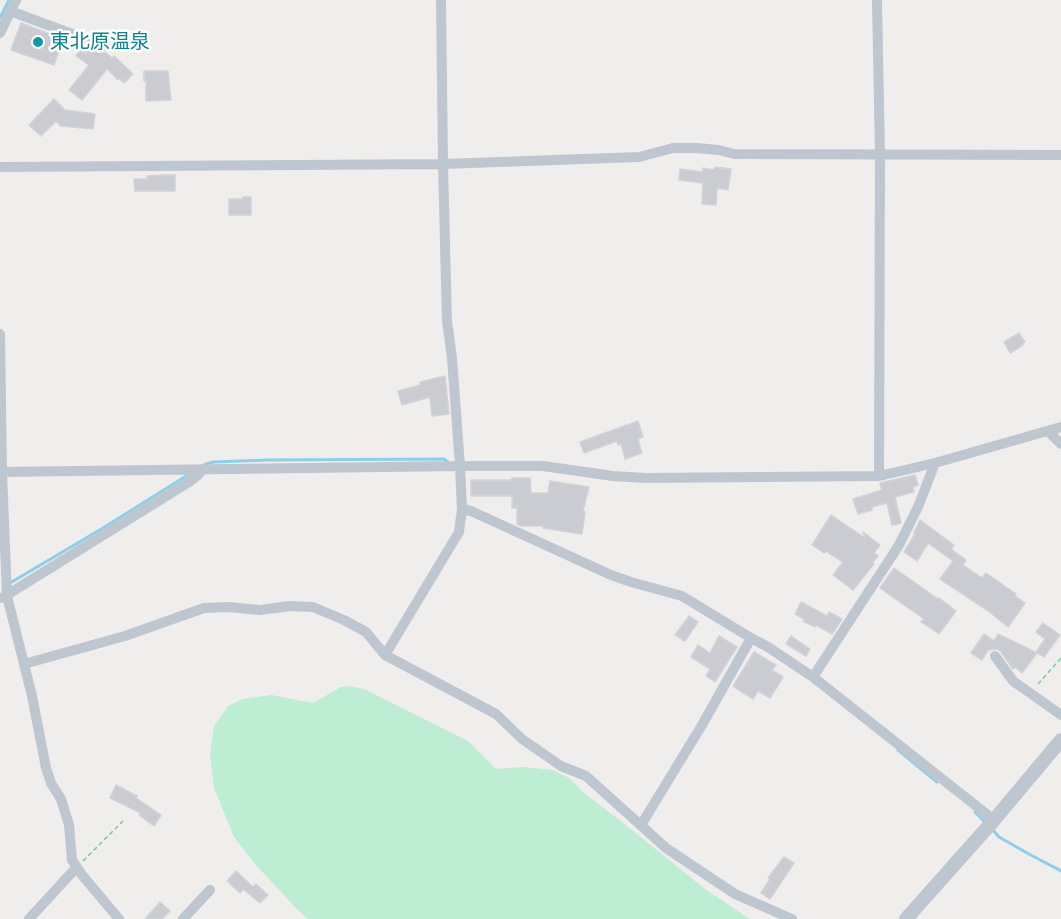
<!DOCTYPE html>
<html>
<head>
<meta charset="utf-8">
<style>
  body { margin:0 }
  canvas { display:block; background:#f0eded }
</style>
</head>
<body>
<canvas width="1061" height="919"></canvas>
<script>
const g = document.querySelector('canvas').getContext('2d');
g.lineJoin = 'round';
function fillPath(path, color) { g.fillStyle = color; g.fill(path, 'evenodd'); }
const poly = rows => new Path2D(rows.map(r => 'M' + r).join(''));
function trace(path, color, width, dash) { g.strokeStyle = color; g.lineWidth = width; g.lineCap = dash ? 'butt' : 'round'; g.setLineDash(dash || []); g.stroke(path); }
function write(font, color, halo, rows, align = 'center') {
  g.font = font + ' Inter,"Noto Sans JP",sans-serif'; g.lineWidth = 5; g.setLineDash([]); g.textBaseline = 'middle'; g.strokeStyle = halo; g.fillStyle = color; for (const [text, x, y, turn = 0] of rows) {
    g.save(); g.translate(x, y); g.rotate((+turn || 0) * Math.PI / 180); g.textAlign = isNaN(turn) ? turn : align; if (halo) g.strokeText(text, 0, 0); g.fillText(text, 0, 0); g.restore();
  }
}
fillPath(poly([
  [350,686,364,689,468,741,496,769,523,767,553,770,569,778,584,793,617,818,705,889,750,919,308,919,295,907,255,864,234,837,214,788,210,754,214,726,228,706,243,699,271,695,313,703,341,687]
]), '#bdedd2');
trace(poly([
  [0,18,9,0],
  [204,465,213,462,268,460,444,459,448,462],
  [10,583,103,528,191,473],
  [898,750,937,782],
  [975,812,985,822],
  [992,829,999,837,1027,853,1061,871]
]), '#8bd0e8', 3);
const building = poly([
  [21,23,63,39,54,65,11,50,21,23],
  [83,46,106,53,112,58,114,56,133,74,124,83,119,78,118,80,107,69,82,100,69,90,89,65,76,56,83,46],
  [144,71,168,71,171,100,146,101,146,81,144,81,144,71],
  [54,99,65,110,95,114,93,129,61,126,56,121,41,136,29,125,54,99],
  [715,167,731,169,728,190,717,188,716,205,702,204,703,183,679,180,680,169,702,172,703,168,714,170,715,167],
  [164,175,175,175,175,191,135,191,134,179,147,179,147,176,164,175],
  [243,197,251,197,251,215,229,215,229,199,243,199,243,197],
  [1019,333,1025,342,1022,344,1023,345,1010,353,1004,342,1019,333],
  [445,376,449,414,432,416,430,397,402,405,398,391,420,385,420,382,445,376],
  [638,421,643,437,638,439,642,453,625,459,621,444,618,445,617,441,584,453,580,442,638,421],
  [915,475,918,485,913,487,914,492,895,497,901,523,892,525,887,503,872,507,872,510,858,514,853,499,882,490,880,483,915,475],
  [512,478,530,478,531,493,548,493,550,481,589,487,583,511,585,512,582,534,543,528,543,526,522,526,517,524,517,508,512,508,512,496,471,496,471,480,512,480,512,478],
  [831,515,865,538,863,532,880,545,874,553,878,556,872,563,874,564,853,590,833,575,843,562,826,551,824,553,812,545,831,515],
  [920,520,954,545,951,549,966,560,963,565,982,578,986,573,1016,594,1015,596,1025,603,1008,627,987,610,940,579,953,561,928,543,917,561,904,552,915,534,914,533,920,520],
  [894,568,938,599,939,598,956,611,939,634,921,622,924,619,880,588,894,568],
  [801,602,827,616,829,612,842,619,832,634,816,625,815,627,803,621,804,619,795,614,801,602],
  [689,616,698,622,685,641,675,635,689,616],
  [1043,623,1060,635,1044,657,1036,652,1045,639,1036,632,1043,623],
  [984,634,994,641,998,634,1037,653,1022,673,1015,667,1013,669,1001,652,998,649,988,650,982,660,971,653,984,634],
  [719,636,737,647,715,682,706,676,710,669,691,657,698,645,710,653,719,636],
  [791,636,810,649,806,656,786,644,791,636],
  [754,652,776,665,772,670,783,677,770,698,758,691,753,699,733,686,754,652],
  [116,785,137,796,136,798,161,815,154,826,139,815,141,813,110,798,116,785],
  [784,857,794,863,770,899,761,893,770,879,768,878,784,857],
  [236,871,253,887,256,884,268,895,260,903,243,889,240,893,227,881,236,871],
  [160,902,170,911,162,919,145,919,160,902]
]);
fillPath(building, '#caccd2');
trace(building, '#d1d3d9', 1.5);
trace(poly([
  [1038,684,1061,658],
  [83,861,123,821]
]), '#76c9a5', 1.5, [4.5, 3]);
trace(poly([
  [877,0,880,155,879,476],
  [10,11,105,46],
  [0,33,16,0],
  [0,167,443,164,639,157,673,148,696,148,719,150,734,154,1061,155],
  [0,334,2,472,7,596,32,696,46,768,51,783,61,799,69,825,72,860,82,875,119,919],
  [1048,431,1061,444],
  [0,472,460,466,543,466,613,476,646,478,879,476,935,463,1061,427],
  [462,509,471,511,611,575,631,582,682,596,751,638,768,647,813,677,994,820],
  [2,598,189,482,198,475,203,469],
  [385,655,459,532,462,509,460,466,452,358,447,321,443,164,441,0],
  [995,656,1013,681,1061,715],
  [24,664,125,636,204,608,228,607,260,610,290,606,313,607,344,620,366,632,385,655,496,714,522,739,561,766,586,776,666,848,735,894,792,919],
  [813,677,899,545,918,507,935,463],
  [641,825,702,725,751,638],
  [29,919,76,868],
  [183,919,210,890]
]), '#bec7cf', 10);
trace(poly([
  [906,919,994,820,1061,740]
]), '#bec7cf', 14);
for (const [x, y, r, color] of [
  [38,42,6,"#0f9aa8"]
]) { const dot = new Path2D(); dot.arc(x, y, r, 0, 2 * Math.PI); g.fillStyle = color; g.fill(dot); trace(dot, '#fff', 2); }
write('20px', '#0d838f', '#fff', [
  ["東北原温泉",50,42]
], 'left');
</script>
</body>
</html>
